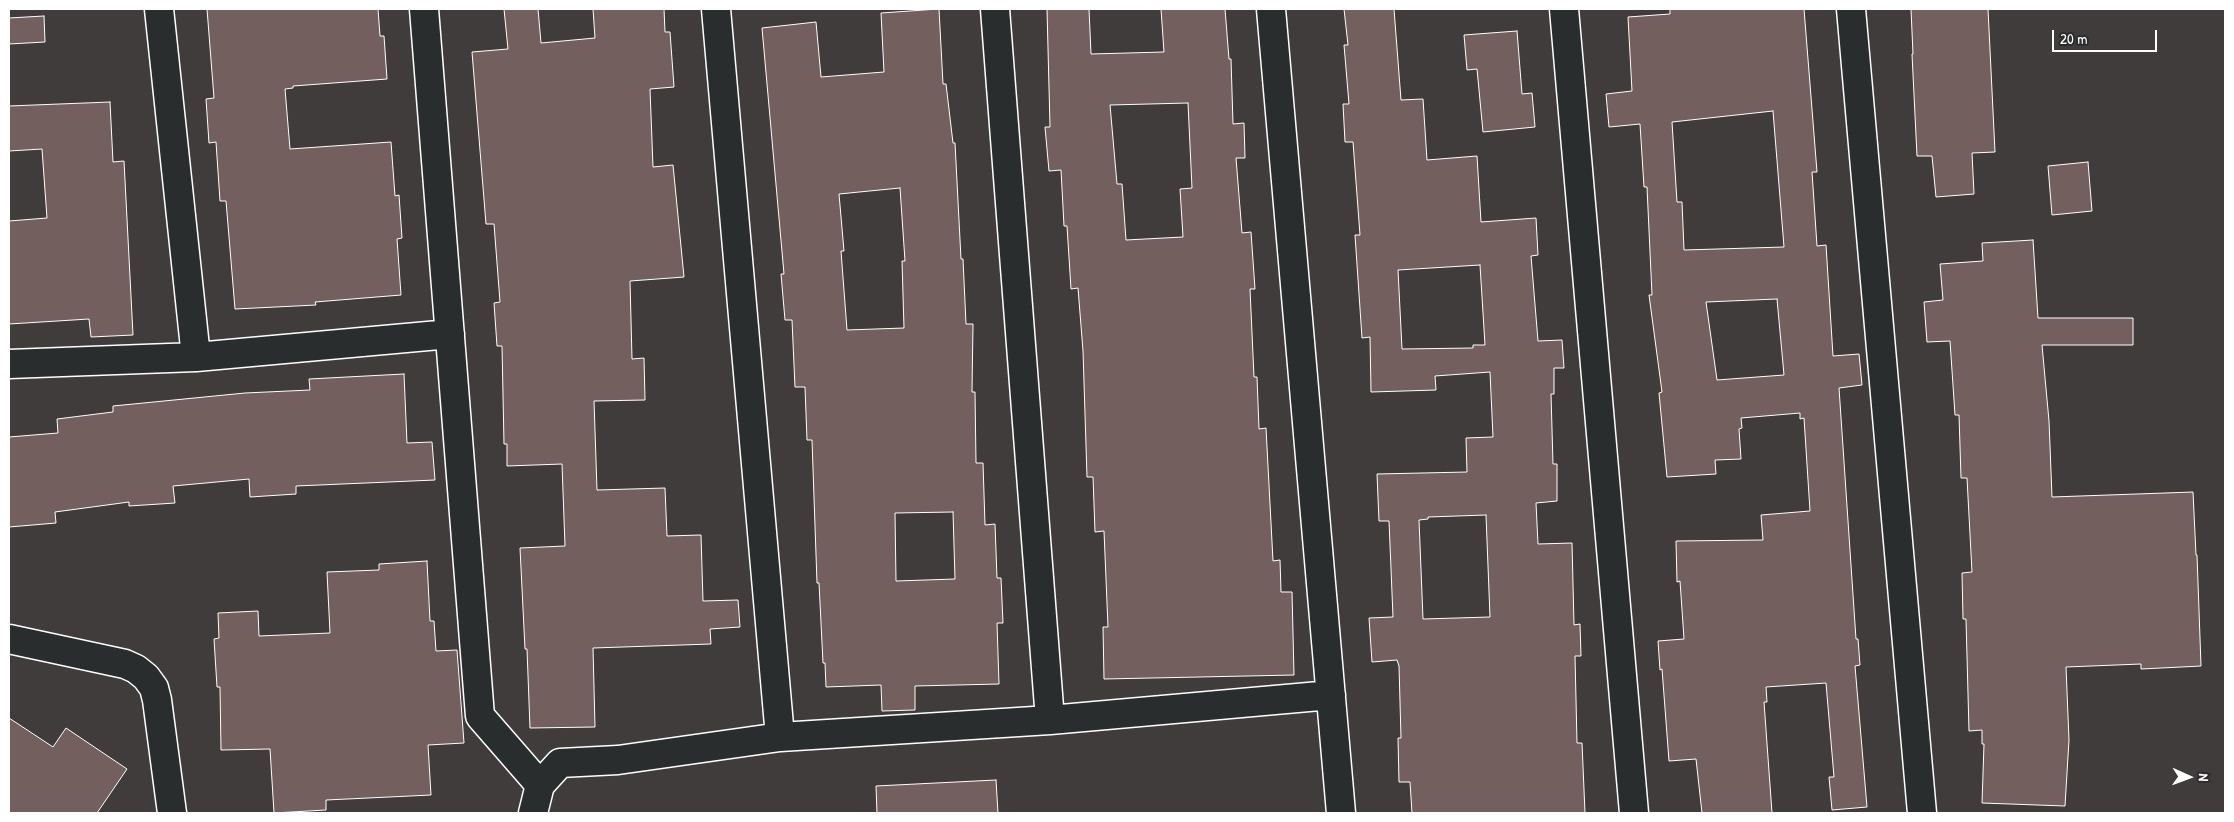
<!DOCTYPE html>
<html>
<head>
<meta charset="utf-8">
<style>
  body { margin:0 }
  #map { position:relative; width:2234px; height:822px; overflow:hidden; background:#403c3c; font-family:"Patrick Hand",sans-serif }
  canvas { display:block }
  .frame { position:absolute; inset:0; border:10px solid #fff; pointer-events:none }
  .north { position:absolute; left:2164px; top:752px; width:50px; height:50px; -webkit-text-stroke:4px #2a2d2e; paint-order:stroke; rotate:92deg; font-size:14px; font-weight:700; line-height:20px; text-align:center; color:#fff }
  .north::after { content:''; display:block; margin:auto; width:18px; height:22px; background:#fff; clip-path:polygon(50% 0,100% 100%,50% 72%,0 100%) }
  .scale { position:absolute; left:2052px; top:30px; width:105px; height:22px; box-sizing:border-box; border:2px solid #fff; border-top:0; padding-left:6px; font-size:15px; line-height:18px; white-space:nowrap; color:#fff; -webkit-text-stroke:4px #2a2d2e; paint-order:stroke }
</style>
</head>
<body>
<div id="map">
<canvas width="2234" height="822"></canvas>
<div class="frame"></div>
<div class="north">N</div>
<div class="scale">20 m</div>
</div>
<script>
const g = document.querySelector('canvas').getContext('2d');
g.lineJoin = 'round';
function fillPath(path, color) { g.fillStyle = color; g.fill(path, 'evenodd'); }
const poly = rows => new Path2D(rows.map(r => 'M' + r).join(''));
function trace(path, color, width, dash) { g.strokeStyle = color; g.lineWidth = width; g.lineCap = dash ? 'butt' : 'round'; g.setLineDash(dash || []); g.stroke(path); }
const building = poly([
  [207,9,378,9,380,36,384,36,387,79,293,86,293,88,285,89,290,149,391,142,395,196,399,195,402,238,397,239,401,295,315,302,316,305,235,309,226,201,220,201,216,142,209,143,206,99,214,98,207,9],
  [504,9,538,9,541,43,595,38,593,9,664,9,665,32,670,32,674,87,650,89,653,167,673,165,684,277,630,281,632,359,644,358,645,400,594,401,597,490,665,488,667,536,701,535,703,601,738,600,740,627,710,629,711,644,593,648,595,727,530,728,527,649,525,649,520,548,565,546,562,464,507,466,507,444,504,444,502,346,497,346,494,303,500,302,494,224,486,224,472,52,508,49,504,9],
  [939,9,943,84,946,84,953,143,955,143,961,259,963,259,966,324,973,324,972,392,975,392,976,463,983,463,985,525,995,524,997,578,1001,578,1003,623,997,623,999,684,915,686,915,710,882,711,881,685,826,687,825,663,823,663,819,583,817,583,812,440,807,440,805,387,795,387,792,320,785,320,781,274,784,274,762,28,816,22,821,77,884,72,881,13,939,9],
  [900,188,905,261,902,261,904,328,847,330,841,251,844,251,839,194,900,188],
  [953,512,955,579,896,581,895,513,953,512],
  [1047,9,1089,9,1091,54,1164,52,1161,9,1225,9,1229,59,1231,59,1233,124,1244,123,1245,158,1236,158,1242,233,1251,232,1255,289,1250,289,1254,377,1257,377,1259,429,1266,428,1273,561,1280,560,1281,592,1292,592,1294,675,1104,679,1103,627,1108,627,1104,531,1095,532,1093,477,1087,477,1083,351,1078,288,1071,289,1067,226,1064,226,1061,170,1049,171,1045,127,1050,127,1047,9],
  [1188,103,1192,188,1180,189,1183,237,1126,240,1122,184,1117,184,1110,105,1188,103],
  [1344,9,1394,9,1401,100,1423,99,1427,160,1477,156,1481,222,1536,218,1538,255,1531,256,1538,341,1562,340,1564,368,1554,368,1554,394,1551,394,1553,464,1557,464,1557,501,1536,503,1538,544,1572,543,1574,625,1580,624,1581,656,1575,656,1577,743,1582,743,1585,813,1412,813,1410,782,1399,782,1398,738,1401,738,1399,666,1397,660,1372,662,1369,618,1393,617,1389,521,1379,521,1377,474,1467,472,1466,438,1493,437,1490,372,1435,376,1436,390,1371,392,1370,337,1362,338,1355,235,1360,235,1353,142,1345,142,1343,104,1349,104,1344,45,1348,45,1344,9],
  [1480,265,1485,345,1473,345,1473,348,1402,349,1398,270,1480,265],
  [1486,515,1490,617,1423,619,1419,520,1428,519,1428,517,1486,515],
  [1670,9,1804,9,1817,172,1812,172,1817,246,1826,245,1833,356,1859,354,1862,385,1839,388,1856,639,1858,639,1860,665,1855,666,1867,807,1832,810,1829,777,1834,777,1826,683,1766,687,1767,702,1764,702,1772,813,1702,813,1696,759,1669,761,1662,669,1660,670,1658,641,1684,639,1680,581,1677,582,1676,541,1763,540,1761,515,1810,511,1804,418,1800,419,1800,413,1741,418,1742,428,1739,429,1741,459,1715,460,1716,474,1667,477,1659,393,1662,392,1649,295,1652,295,1647,187,1644,187,1640,124,1609,127,1606,94,1632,91,1628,17,1670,14,1670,9],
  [1773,111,1784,247,1684,250,1682,202,1677,202,1672,122,1773,111],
  [1777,299,1784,375,1717,380,1706,302,1777,299],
  [1911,9,1988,9,1995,152,1972,153,1974,194,1936,197,1932,156,1917,156,1912,54,1913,54,1911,9],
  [44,16,45,42,9,44,9,18,44,16],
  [1517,31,1522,94,1532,93,1535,127,1483,132,1477,69,1467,70,1464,35,1517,31],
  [110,102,113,162,124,161,133,335,91,337,89,319,9,324,9,221,47,218,42,149,9,151,9,106,110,102],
  [2088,162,2092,211,2052,215,2048,166,2088,162],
  [2033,240,2038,318,2133,318,2133,345,2042,345,2049,421,2052,497,2193,492,2196,555,2197,555,2201,666,2141,669,2141,664,2066,667,2069,740,2065,806,1982,803,1984,744,1982,744,1982,730,1969,731,1966,619,1963,619,1962,573,1972,572,1967,478,1961,478,1959,415,1955,415,1950,341,1927,342,1924,302,1943,300,1940,264,1983,261,1982,243,2033,240],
  [404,374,407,443,432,442,435,480,296,486,296,494,250,497,249,479,173,486,175,503,129,506,129,502,55,512,56,523,9,527,9,437,58,433,57,419,113,412,113,406,245,393,310,390,309,379,404,374],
  [427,561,430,621,434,621,436,651,457,650,464,743,428,745,431,795,326,800,326,810,274,813,270,749,221,750,220,687,217,687,214,639,219,638,218,613,258,611,259,636,330,633,327,572,379,570,379,564,427,561],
  [9,718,53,747,66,728,127,769,97,813,9,813,9,718],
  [996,780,998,813,877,813,876,786,996,780]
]);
fillPath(building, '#725f5e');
trace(building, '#fff', 1);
const minor = poly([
  [159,9,196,357],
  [424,9,480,716,540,785,560,763,618,760,780,737,1050,720,1331,695],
  [716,9,780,737],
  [995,9,1050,720],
  [1271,9,1341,813],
  [1564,9,1634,813],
  [1851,9,1922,813],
  [9,364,196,357,450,334],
  [9,639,125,664,136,669,146,677,154,688,157,700,172,813],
  [533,813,540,785]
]);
trace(minor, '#fff', 31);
trace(minor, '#2a2d2e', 28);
</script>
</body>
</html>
